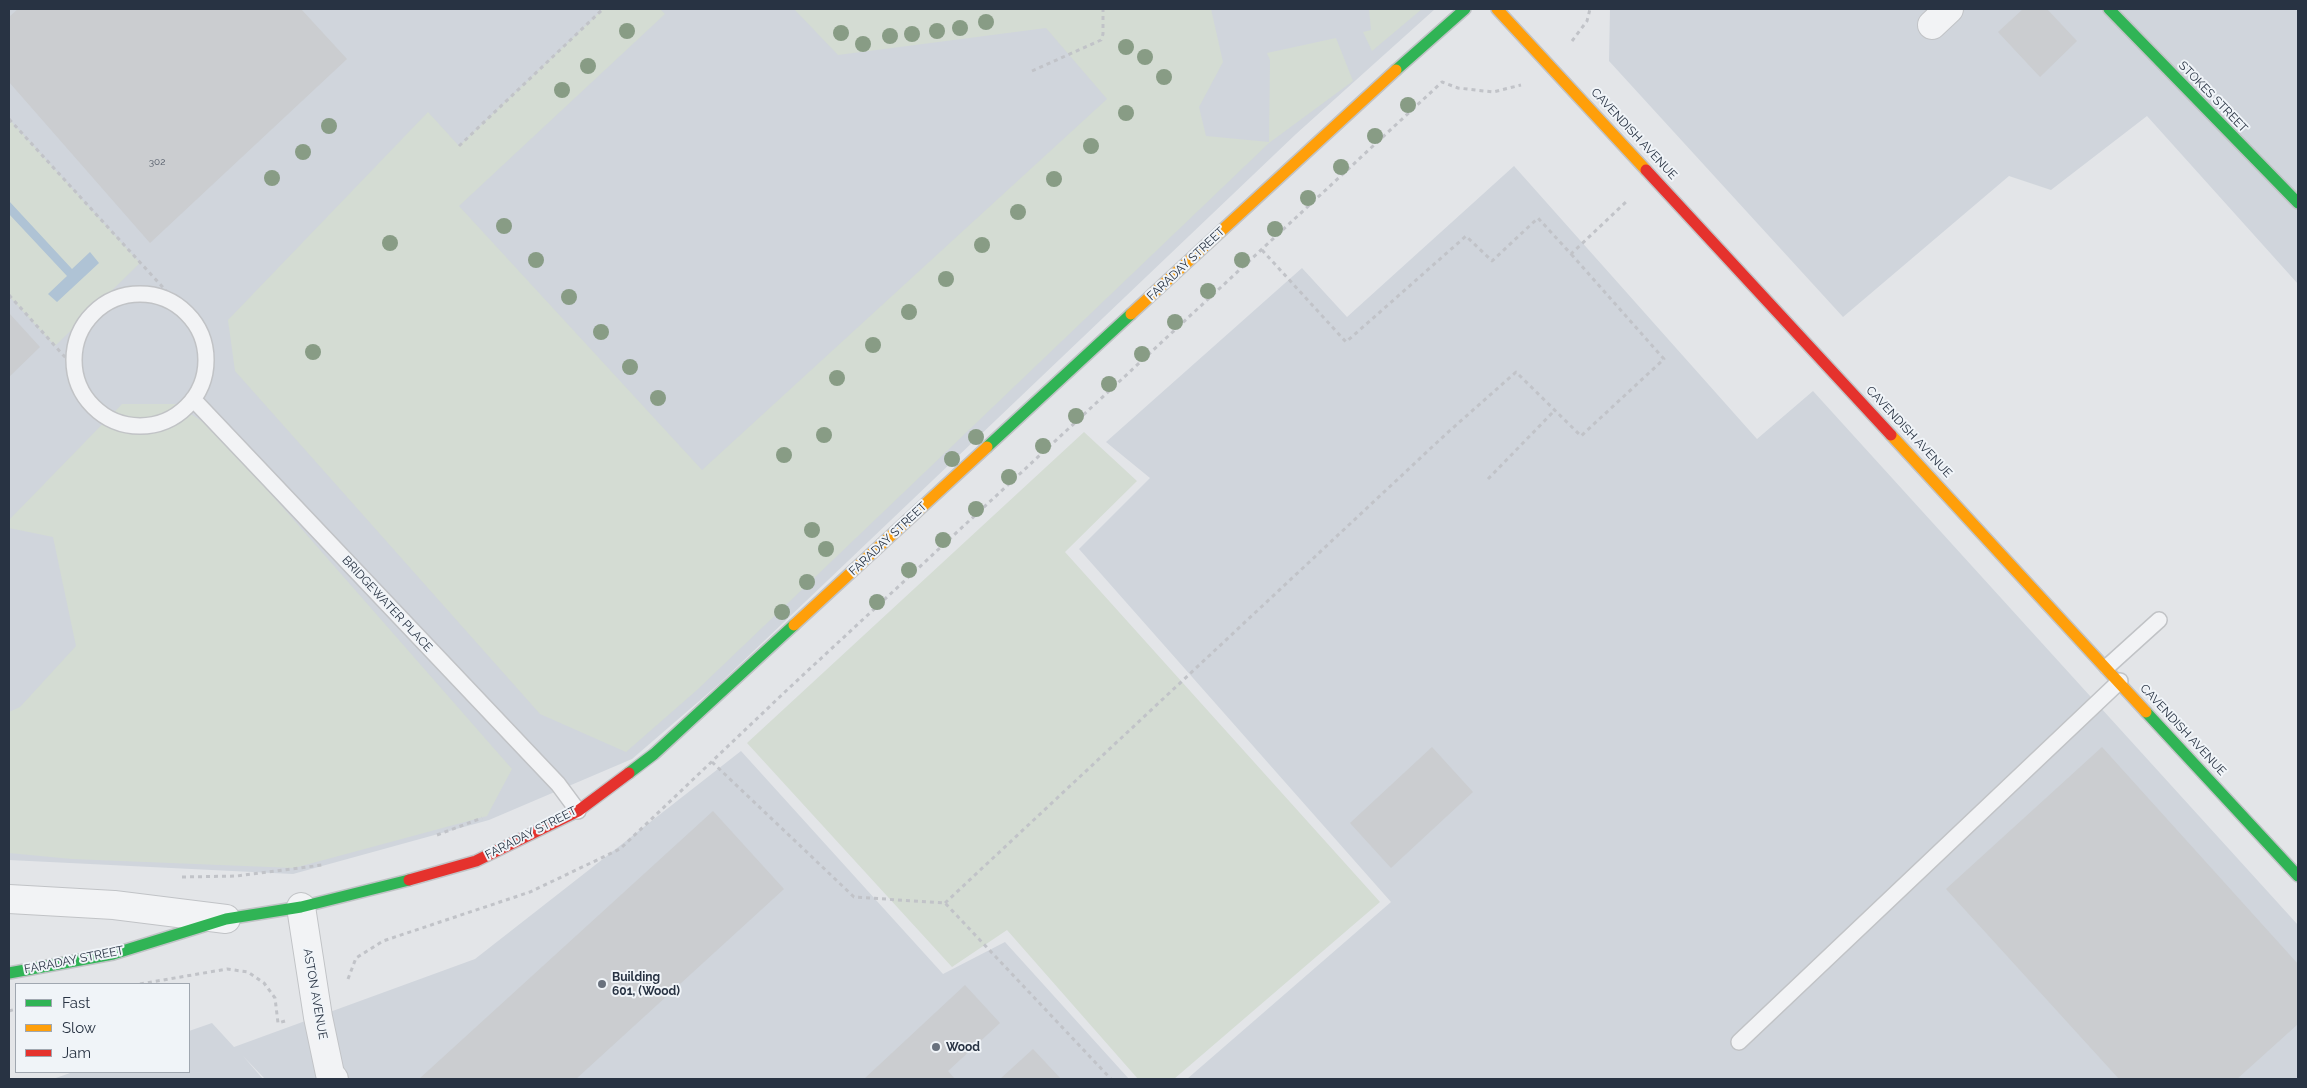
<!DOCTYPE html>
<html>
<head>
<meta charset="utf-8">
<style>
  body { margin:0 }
  #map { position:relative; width:2307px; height:1088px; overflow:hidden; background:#e3e5e8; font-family:Raleway,sans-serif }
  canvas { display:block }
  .frame { position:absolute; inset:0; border:10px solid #283343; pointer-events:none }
  .legend { position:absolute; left:15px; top:983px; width:175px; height:90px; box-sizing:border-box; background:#f0f4f8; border:1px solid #a0a7b0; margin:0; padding:6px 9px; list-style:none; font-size:15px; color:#283343 }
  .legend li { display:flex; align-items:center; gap:10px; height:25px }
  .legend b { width:25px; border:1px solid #a0a7b0 }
</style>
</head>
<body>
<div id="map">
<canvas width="2307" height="1088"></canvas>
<div class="frame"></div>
<ul class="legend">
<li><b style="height:6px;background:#30b455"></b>Fast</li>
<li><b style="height:6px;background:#ff9f0a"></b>Slow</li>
<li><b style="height:6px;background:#e5322d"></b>Jam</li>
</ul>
</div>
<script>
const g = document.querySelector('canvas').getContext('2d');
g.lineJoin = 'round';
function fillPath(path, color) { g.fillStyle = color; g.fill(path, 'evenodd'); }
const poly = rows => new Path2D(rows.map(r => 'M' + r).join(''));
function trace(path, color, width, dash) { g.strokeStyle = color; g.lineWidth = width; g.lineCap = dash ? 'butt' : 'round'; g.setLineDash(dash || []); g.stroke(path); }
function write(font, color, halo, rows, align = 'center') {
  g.font = font + ' Raleway,sans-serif'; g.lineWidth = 4; g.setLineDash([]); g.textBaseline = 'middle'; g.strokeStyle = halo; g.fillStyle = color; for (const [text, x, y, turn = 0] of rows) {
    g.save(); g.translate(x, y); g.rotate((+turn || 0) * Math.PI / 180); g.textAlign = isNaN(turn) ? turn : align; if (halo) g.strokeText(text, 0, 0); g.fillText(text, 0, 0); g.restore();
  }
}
fillPath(poly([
  [9,9,1435,9,1296,134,719,684,632,759,489,820,293,874,9,860],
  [1610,9,2298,9,2298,284,2147,116,2051,190,2009,176,1843,317,1609,61],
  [1514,166,1757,439,1813,391,2298,925,2298,1079,1187,1079,1391,902,1079,549,1150,478,1106,442,1302,268,1347,317],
  [741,751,943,974,1005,942,1129,1079,265,1079,243,1056,263,1079,53,1079,73,1072,189,1072,189,1031,212,1023,234,1047,475,959]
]), '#d0d5dc');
fillPath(poly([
  [603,9,660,9,665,14,459,206,702,470,1107,99,1046,28,838,55,794,9,1211,9,1223,62,1199,107,1206,136,1269,142,1270,60,1267,53,1336,38,1353,81,1269,143,697,690,626,752,540,714,235,371,228,320,428,112,459,146],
  [1369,9,1422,9,1372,51,1363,32,1371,30],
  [9,119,140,263,55,346,9,296],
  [122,404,175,404,214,429,512,769,487,816,294,868,72,859,9,853,9,712,20,707,76,646,53,537,9,528,9,520],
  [1084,432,1137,481,1065,552,1380,902,1174,1079,1138,1079,1007,930,952,967,747,743]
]), '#d4dcd3');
fillPath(poly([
  [9,201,72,269,90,252,99,263,57,302,48,294,67,276,9,214]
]), '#afc3d5');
fillPath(poly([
  [18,9,301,9,347,59,150,243,9,82,9,17],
  [2023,9,2047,9,2077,41,2040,77,1998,32],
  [9,313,40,347,9,377],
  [1432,747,1473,792,1391,868,1350,823],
  [2102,747,2298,964,2298,1024,2237,1079,2119,1079,1946,889],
  [713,811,784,889,576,1079,419,1079],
  [965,985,1000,1023,948,1071,955,1079,864,1079],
  [1033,1049,1061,1079,1000,1079]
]), '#cbcdd0');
const lane = poly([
  '74 360a66 66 0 1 1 132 0a66 66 0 1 1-132 0Z',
  [193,399,558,784,578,811],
  [2107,667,2159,620],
  [1739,1042,2120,681]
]);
const street = poly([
  [1932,25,1949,9],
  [9,899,114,905,226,919],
  [301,907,318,1017,330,1074,334,1079]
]);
const fast = poly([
  [2109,9,2298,203],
  [1396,70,1465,9],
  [987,447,1131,314],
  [2146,712,2298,876],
  [629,773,654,754,794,625],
  [9,973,113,954,226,919,301,907,409,880]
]);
const slow = poly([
  [1497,9,1646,170],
  [1131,314,1396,70],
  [1891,435,2146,712],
  [794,625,987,447]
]);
const jam = poly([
  [1646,170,1891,435],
  [409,880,476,861,578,811,629,773]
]);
trace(lane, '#c1c3c6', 18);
trace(street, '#c1c3c6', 30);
trace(fast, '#c1c3c6', 14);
trace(slow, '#c1c3c6', 14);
trace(jam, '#c1c3c6', 14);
trace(poly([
  [1572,41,1587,21,1590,9],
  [1032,71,1101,40,1103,34,1103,9],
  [9,119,190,317],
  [459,146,603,9],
  [1262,250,1346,342,1466,236,1492,261,1538,218,1571,254,1628,200],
  [9,295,74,367],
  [1488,479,1555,410],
  [712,762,854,897,945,903,1111,1079],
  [437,835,482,818],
  [182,877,237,876,322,865],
  [945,903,1446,434,1516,372,1581,436,1664,359,1571,254],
  [348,979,356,958,383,941,530,892,620,849,788,689,1442,82,1458,88,1493,92,1521,85],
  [140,984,227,969,248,972,264,983,275,998,278,1023,285,1021],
  [9,1011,16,1009]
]), '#c1c3c8', 3, [4, 4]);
trace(lane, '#f2f3f5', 15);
trace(street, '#f2f3f5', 28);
trace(fast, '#30b455', 11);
trace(slow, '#ff9f0a', 11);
trace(jam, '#e5322d', 11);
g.fillStyle = '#889c85';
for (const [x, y] of [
  [986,22],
  [960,28],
  [627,31],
  [937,31],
  [841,33],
  [912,34],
  [890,36],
  [863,44],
  [1126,47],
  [1145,57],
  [588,66],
  [1164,77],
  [562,90],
  [1408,105],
  [1126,113],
  [329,126],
  [1375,136],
  [1091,146],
  [303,152],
  [1341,167],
  [272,178],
  [1054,179],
  [1308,198],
  [1018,212],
  [504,226],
  [1275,229],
  [390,243],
  [982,245],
  [536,260],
  [1242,260],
  [946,279],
  [1208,291],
  [569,297],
  [909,312],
  [1175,322],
  [601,332],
  [873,345],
  [313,352],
  [1142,354],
  [630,367],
  [837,378],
  [1109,384],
  [658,398],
  [1076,416],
  [824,435],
  [976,437],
  [1043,446],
  [784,455],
  [952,459],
  [1009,477],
  [976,509],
  [812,530],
  [943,540],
  [826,549],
  [909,570],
  [807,582],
  [877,602],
  [782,612]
]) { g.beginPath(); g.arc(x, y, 8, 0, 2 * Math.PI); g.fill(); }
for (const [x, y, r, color] of [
  [602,984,5,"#69717d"],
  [936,1047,5,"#69717d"]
]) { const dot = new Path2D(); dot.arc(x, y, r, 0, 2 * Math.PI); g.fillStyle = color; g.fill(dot); trace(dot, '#f0f4f8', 2); }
write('10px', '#525a67', null, [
  ["302",157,162]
]);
write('12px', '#283343', '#f0f4f8', [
  ["STOKES STREET",2213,97,46],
  ["CAVENDISH AVENUE",1634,134,47],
  ["FARADAY STREET",1186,264,-43],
  ["CAVENDISH AVENUE",1909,432,47],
  ["FARADAY STREET",888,539,-43],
  ["BRIDGEWATER PLACE",387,604,47],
  ["CAVENDISH AVENUE",2183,730,47],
  ["FARADAY STREET",531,833,-27],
  ["FARADAY STREET",74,960,-11],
  ["ASTON AVENUE",315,994,80]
]);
write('bold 12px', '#283343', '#f0f4f8', [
  ["Building",612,977],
  ["601, (Wood)",612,991],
  ["Wood",946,1047]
], 'left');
</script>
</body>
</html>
